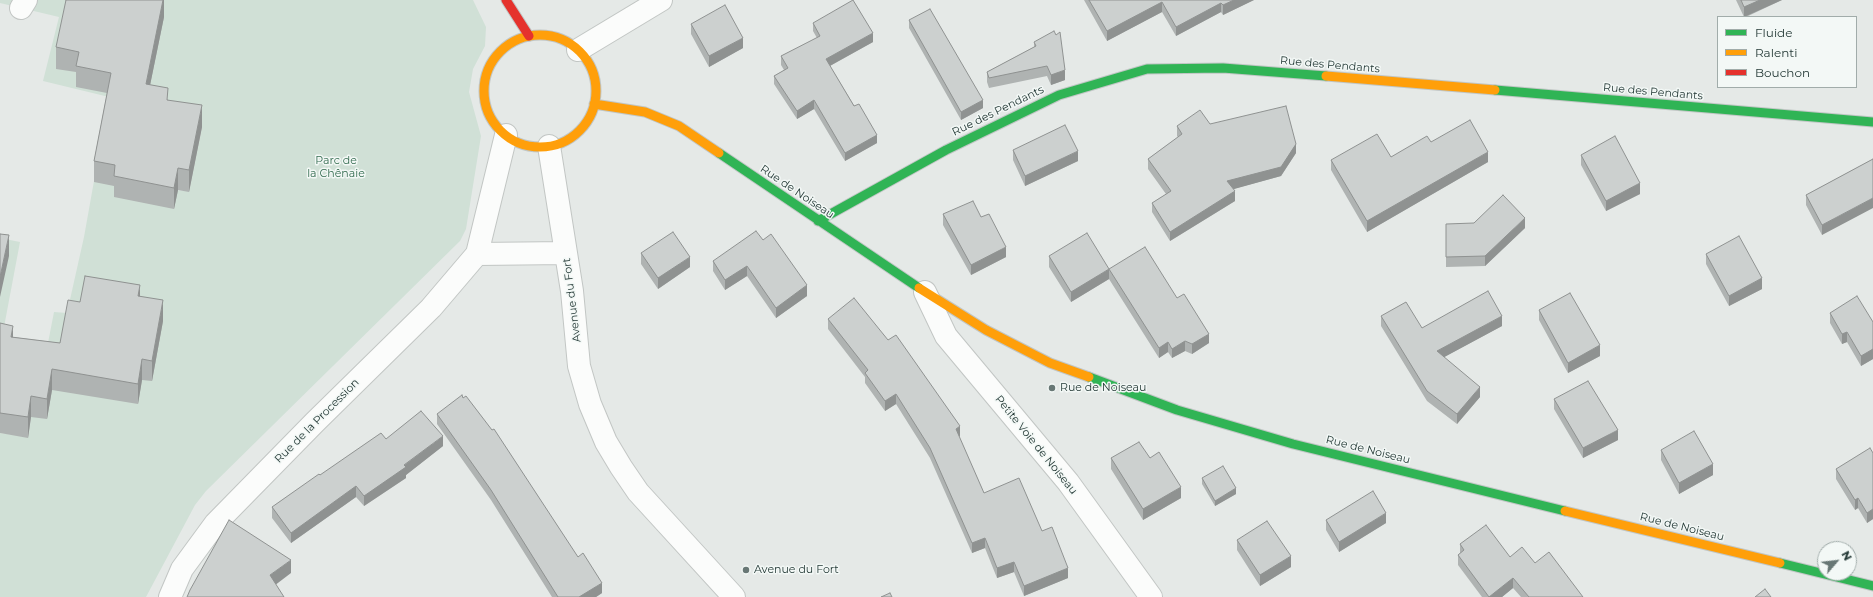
<!DOCTYPE html>
<html>
<head>
<meta charset="utf-8">
<style>
  body { margin:0 }
  #map { position:relative; width:1873px; height:597px; overflow:hidden; background:#e5e9e7; font-family:Montserrat,sans-serif }
  canvas { display:block }
  .legend { position:absolute; left:1717px; top:16px; width:140px; height:72px; box-sizing:border-box; background:#f3f8f6; border:1px solid #a1acaa; margin:0; padding:5px 7px; list-style:none; font-size:12px; color:#253a37 }
  .legend li { display:flex; align-items:center; gap:8px; height:20px }
  .legend b { width:20px; border:1px solid #a1acaa }
  .north { position:absolute; left:1817px; top:541px; width:40px; height:40px; box-sizing:border-box; background:#f3f8f6; border:1px solid #a1acaa; border-radius:50%; rotate:62deg; font-size:11px; font-weight:700; line-height:16px; text-align:center; color:#253a37 }
  .north::after { content:''; display:block; margin:auto; width:14px; height:18px; background:#687775; clip-path:polygon(50% 0,100% 100%,50% 72%,0 100%) }
</style>
</head>
<body>
<div id="map">
<canvas width="1873" height="597"></canvas>
<ul class="legend">
<li><b style="height:5px;background:#30b455"></b>Fluide</li>
<li><b style="height:5px;background:#ff9f0a"></b>Ralenti</li>
<li><b style="height:5px;background:#e5322d"></b>Bouchon</li>
</ul>
<div class="north">N</div>
</div>
<script>
const g = document.querySelector('canvas').getContext('2d');
g.lineJoin = 'round';
function fillPath(path, color) { g.fillStyle = color; g.fill(path, 'evenodd'); }
const poly = rows => new Path2D(rows.map(r => 'M' + r).join(''));
function trace(path, color, width, dash) { g.strokeStyle = color; g.lineWidth = width; g.lineCap = dash ? 'butt' : 'round'; g.setLineDash(dash || []); g.stroke(path); }
function write(font, color, halo, rows, align = 'center') {
  g.font = font + ' Montserrat,sans-serif'; g.lineWidth = 3; g.setLineDash([]); g.textBaseline = 'middle'; g.strokeStyle = halo; g.fillStyle = color; for (const [text, x, y, turn = 0] of rows) {
    g.save(); g.translate(x, y); g.rotate((+turn || 0) * Math.PI / 180); g.textAlign = isNaN(turn) ? turn : align; if (halo) g.strokeText(text, 0, 0); g.fillText(text, 0, 0); g.restore();
  }
}
fillPath(poly([
  [0,0,473,0,486,27,485,46,473,69,469,92,481,136,466,229,460,241,206,491,195,505,146,597,0,597,0,433,28,437,31,417,0,343,0,238,20,242,1,343,47,348,54,312,67,313,84,237,109,97,43,81,59,17,0,3],
  [202,127,189,191,115,186]
]), '#d0e0d6');
const street = poly([
  [21,8,26,0],
  [578,50,661,0],
  [549,146,572,291,579,366,590,404,606,442,621,467,638,492,734,597],
  [477,254,566,253],
  [925,292,946,336,1068,482,1151,597],
  [170,597,182,569,215,524,315,422,431,308,477,254,506,135]
]);
const fast = poly([
  [1495,90,1873,122],
  [719,153,919,288],
  [818,221,946,150,1059,95,1147,69,1223,68,1326,76],
  [1089,377,1177,410,1293,444,1565,511],
  [1780,563,1873,586]
]);
const slow = poly([
  '484 91a56 56 0 1 1 112 0a56 56 0 1 1-112 0Z',
  [1326,76,1495,90],
  [594,104,645,112,679,126,719,153],
  [919,288,986,330,1050,363,1089,377],
  [1565,511,1780,563]
]);
const jam = poly([
  [506,0,529,36]
]);
trace(street, '#c2c6c4', 24);
trace(fast, '#c1c6c5', 11);
trace(slow, '#c1c6c5', 11);
trace(jam, '#c1c6c5', 11);
trace(street, '#fbfcfb', 22);
trace(fast, '#30b455', 9);
trace(slow, '#ff9f0a', 9);
trace(jam, '#e5322d', 9);
fillPath(poly([
  [164,0,164,17,150,85,168,100,202,127,189,192,178,190,174,209,114,197,114,186,94,182,94,161,107,93,76,87,76,72,56,69,56,47],
  [1084,0,1254,0,1223,15,1221,12,1176,36,1162,12,1107,41],
  [1736,0,1782,0,1746,17,1744,17],
  [909,20,983,108,961,120,909,28],
  [813,23,873,42,830,66,877,143,845,161,814,109,797,119,774,84,774,76,784,70,781,65,781,56,817,38,813,31],
  [691,24,743,48,709,67,691,34],
  [1034,42,1065,80,1051,85,1047,76,989,88,987,82,987,72,1034,47],
  [1210,124,1296,153,1281,176,1233,189,1235,201,1170,241,1152,212,1152,203,1166,194,1148,169,1148,159,1178,137,1177,136,1177,126],
  [1431,142,1488,162,1367,232,1331,170,1331,160,1391,157],
  [1013,150,1078,161,1025,186,1013,160],
  [1581,155,1640,194,1606,211,1581,165],
  [1873,159,1822,235,1806,205,1806,195],
  [943,214,981,217,1006,257,971,275,943,225],
  [1446,224,1525,228,1485,266,1446,267],
  [763,240,807,296,776,318,747,276,725,290,713,271,713,261],
  [641,253,690,267,658,289,641,264],
  [1706,254,1762,289,1729,306,1706,264],
  [1049,256,1109,279,1071,302,1049,267],
  [1109,269,1177,298,1209,343,1192,354,1185,351,1172,358,1168,352,1159,358,1109,279],
  [140,296,163,321,152,381,142,380,138,404,52,390,47,419,31,417,28,438,0,433,0,323,13,337,60,343,80,302],
  [1539,310,1600,356,1568,373,1539,320],
  [1830,313,1873,322,1873,359,1861,366,1847,342,1842,344,1830,323],
  [1381,316,1422,328,1502,326,1444,357,1480,397,1457,424,1427,401,1381,326],
  [828,319,960,436,959,437,984,493,1042,531,1068,578,1024,596,1014,572,997,578,985,548,972,553,930,458,896,404,885,411,865,383,865,377,828,329],
  [1554,399,1618,440,1583,458,1554,409],
  [437,414,602,593,596,597,552,597,491,500,437,424],
  [386,439,443,446,406,475,406,478,364,506,356,497,291,543,272,518,272,507,320,475],
  [1661,450,1713,475,1679,494,1661,460],
  [1873,453,1873,519,1867,523,1858,508,1855,510,1836,479,1836,469],
  [1111,458,1150,458,1181,498,1143,520,1111,469],
  [1202,478,1236,494,1215,506,1202,484],
  [1326,520,1386,523,1339,552,1326,530],
  [1237,540,1291,567,1260,586,1237,550],
  [1460,544,1510,557,1535,563,1583,597,1521,597,1513,588,1502,597,1482,597,1458,565,1458,555,1460,553]
]), '#afb3b2');
fillPath(poly([
  [163,0,164,0,164,17,146,105,146,84],
  [1234,0,1254,0,1223,15,1223,5],
  [1760,0,1782,0,1744,17,1744,7],
  [1162,2,1162,12,1107,41,1107,31],
  [1221,3,1221,12,1176,36,1176,27],
  [873,33,873,42,826,68,826,59],
  [743,38,743,48,709,67,709,56],
  [1065,70,1065,80,1051,85,1051,75],
  [814,100,814,109,797,119,797,111],
  [983,100,983,108,961,120,961,112],
  [202,105,202,127,189,192,189,170],
  [877,135,877,143,845,161,845,153],
  [1296,144,1296,153,1281,176,1227,191,1227,181],
  [1078,151,1078,161,1025,186,1025,176],
  [1488,152,1488,162,1367,232,1367,221],
  [178,168,178,190,174,209,174,188],
  [1640,183,1640,194,1606,211,1606,201],
  [1235,191,1235,201,1170,241,1170,232],
  [1873,198,1873,208,1822,235,1822,225],
  [1525,218,1525,228,1485,266,1485,256],
  [9,235,9,256,0,297,0,277],
  [1006,247,1006,257,971,275,971,265],
  [690,257,690,267,658,289,658,278],
  [747,266,747,276,725,290,725,280],
  [1109,269,1109,279,1071,302,1071,292],
  [1762,278,1762,289,1729,306,1729,296],
  [140,285,140,306,138,296],
  [807,285,807,296,776,318,776,308],
  [163,300,163,321,152,381,152,361],
  [1502,316,1502,326,1437,361,1437,351],
  [13,326,13,346,11,337],
  [1847,332,1847,342,1842,344,1842,334],
  [1209,334,1209,343,1192,354,1192,344],
  [1185,341,1185,351,1172,358,1172,349],
  [1168,342,1168,352,1159,358,1159,348],
  [1600,345,1600,356,1568,373,1568,363],
  [1873,349,1873,359,1861,366,1861,356],
  [142,359,142,380,138,404,138,384],
  [52,369,52,390,47,419,47,399],
  [1480,387,1480,397,1457,424,1457,414],
  [896,394,896,404,885,411,885,401],
  [31,396,31,417,28,438,28,417],
  [960,426,960,436,956,439,956,429],
  [1618,430,1618,440,1583,458,1583,448],
  [443,436,443,446,406,475,406,478,364,506,364,496],
  [1713,464,1713,475,1679,494,1679,483],
  [356,486,356,497,291,543,291,533],
  [1181,487,1181,498,1143,520,1143,509],
  [1236,488,1236,494,1215,506,1215,501],
  [1858,498,1858,508,1855,510,1855,500],
  [1873,509,1873,519,1867,523,1867,513],
  [1386,513,1386,523,1339,552,1339,542],
  [985,538,985,548,972,553,972,543],
  [1291,556,1291,567,1260,586,1260,575],
  [291,560,291,573,270,589,270,575],
  [1014,562,1014,572,997,578,997,568],
  [1068,568,1068,578,1024,596,1024,586],
  [1513,578,1513,588,1502,597,1489,597],
  [602,583,602,593,596,597,579,597]
]), '#8f9291');
const building = poly([
  [66,0,163,0,146,84,168,88,167,100,202,105,189,170,178,168,174,188,114,176,115,165,94,161,111,73,76,66,79,52,56,47,66,0],
  [853,0,873,33,826,59,854,106,859,104,877,135,845,153,814,100,797,111,774,76,788,68,781,56,820,36,813,23,853,0],
  [1089,0,1234,0,1223,5,1221,3,1176,27,1162,2,1107,31,1089,0],
  [1741,0,1760,0,1744,7,1741,0],
  [725,5,743,38,709,56,691,24,725,5],
  [930,9,983,100,961,112,909,20,930,9],
  [1054,31,1056,35,1060,32,1065,70,1051,75,1047,66,989,78,987,72,1036,46,1034,42,1054,31],
  [1286,106,1296,144,1281,167,1227,181,1235,191,1170,232,1152,203,1171,191,1148,159,1182,134,1177,126,1200,110,1210,124,1286,106],
  [1470,120,1488,152,1367,221,1331,160,1377,134,1391,157,1427,136,1431,142,1470,120],
  [1065,125,1078,151,1025,176,1013,150,1065,125],
  [1615,136,1640,183,1606,201,1581,155,1615,136],
  [1873,159,1873,198,1822,225,1806,195,1873,159],
  [1503,195,1525,218,1485,256,1446,257,1446,224,1474,223,1503,195],
  [973,201,981,217,989,214,1006,247,971,265,943,214,973,201],
  [756,231,763,240,771,234,807,285,776,308,747,266,725,280,713,261,756,231],
  [673,232,690,257,658,278,641,253,673,232],
  [1087,233,1109,269,1071,292,1049,256,1087,233],
  [0,234,9,235,0,277,0,234],
  [1739,236,1762,278,1729,296,1706,254,1739,236],
  [1145,247,1177,298,1184,294,1209,334,1192,344,1185,341,1172,349,1168,342,1159,348,1109,269,1145,247],
  [85,276,140,285,138,296,163,300,152,361,142,359,138,384,52,369,47,399,31,396,28,417,0,413,0,323,13,326,11,337,60,343,68,300,80,302,85,276],
  [1488,291,1502,316,1437,351,1480,387,1457,414,1427,391,1381,316,1406,302,1422,328,1488,291],
  [1570,293,1600,345,1568,363,1539,310,1570,293],
  [1857,296,1873,322,1873,349,1861,356,1847,332,1842,334,1830,313,1857,296],
  [854,298,888,340,896,335,960,426,956,429,984,493,1019,478,1042,531,1052,527,1068,568,1024,586,1014,562,997,568,985,538,972,543,930,448,896,394,885,401,865,373,868,370,828,319,854,298],
  [1588,381,1618,430,1583,448,1554,399,1588,381],
  [462,395,463,398,466,396,492,430,494,429,578,557,583,553,602,583,579,597,558,597,491,490,437,414,462,395],
  [421,411,443,436,404,465,406,467,364,496,356,486,291,533,272,507,319,474,320,475,381,433,386,439,421,411],
  [1694,431,1713,464,1679,483,1661,450,1694,431],
  [1139,442,1150,458,1159,452,1181,487,1143,509,1111,458,1139,442],
  [1870,448,1873,453,1873,509,1867,513,1858,498,1855,500,1836,469,1870,448],
  [1223,466,1236,488,1215,501,1202,478,1223,466],
  [1373,491,1386,513,1339,542,1326,520,1373,491],
  [229,520,291,560,270,575,284,597,187,597,190,590,229,520],
  [1267,521,1291,556,1260,575,1237,540,1267,521],
  [1486,525,1510,557,1522,547,1535,563,1549,552,1583,597,1529,597,1513,578,1489,597,1458,555,1464,550,1460,544,1486,525],
  [1765,589,1771,597,1755,597,1765,589],
  [890,593,892,597,881,597,890,593]
]);
fillPath(building, '#ccd0cf');
trace(building, '#8f9291', 1);
for (const [x, y, r, color] of [
  [1052,388,4,"#687775"],
  [746,570,4,"#687775"]
]) { const dot = new Path2D(); dot.arc(x, y, r, 0, 2 * Math.PI); g.fillStyle = color; g.fill(dot); trace(dot, '#f3f8f6', 1.5); }
write('11px', '#253a37', '#f3f8f6', [
  ["Rue des Pendants",1330,65,5],
  ["Rue des Pendants",1653,92,5],
  ["Rue des Pendants",998,111,-26],
  ["Rue de Noiseau",797,192,34],
  ["Avenue du Fort",572,300,-97],
  ["Rue de la Procession",317,421,-45],
  ["Petite Voie de Noiseau",1036,445,51],
  ["Rue de Noiseau",1368,450,14],
  ["Rue de Noiseau",1682,527,14]
]);
write('11px', '#346c50', '#f3f8f6', [
  ["Parc de",336,161],
  ["la Chênaie",336,174]
]);
write('11px', '#253a37', '#f3f8f6', [
  ["Rue de Noiseau",1060,388],
  ["Avenue du Fort",754,570]
], 'left');
</script>
</body>
</html>
